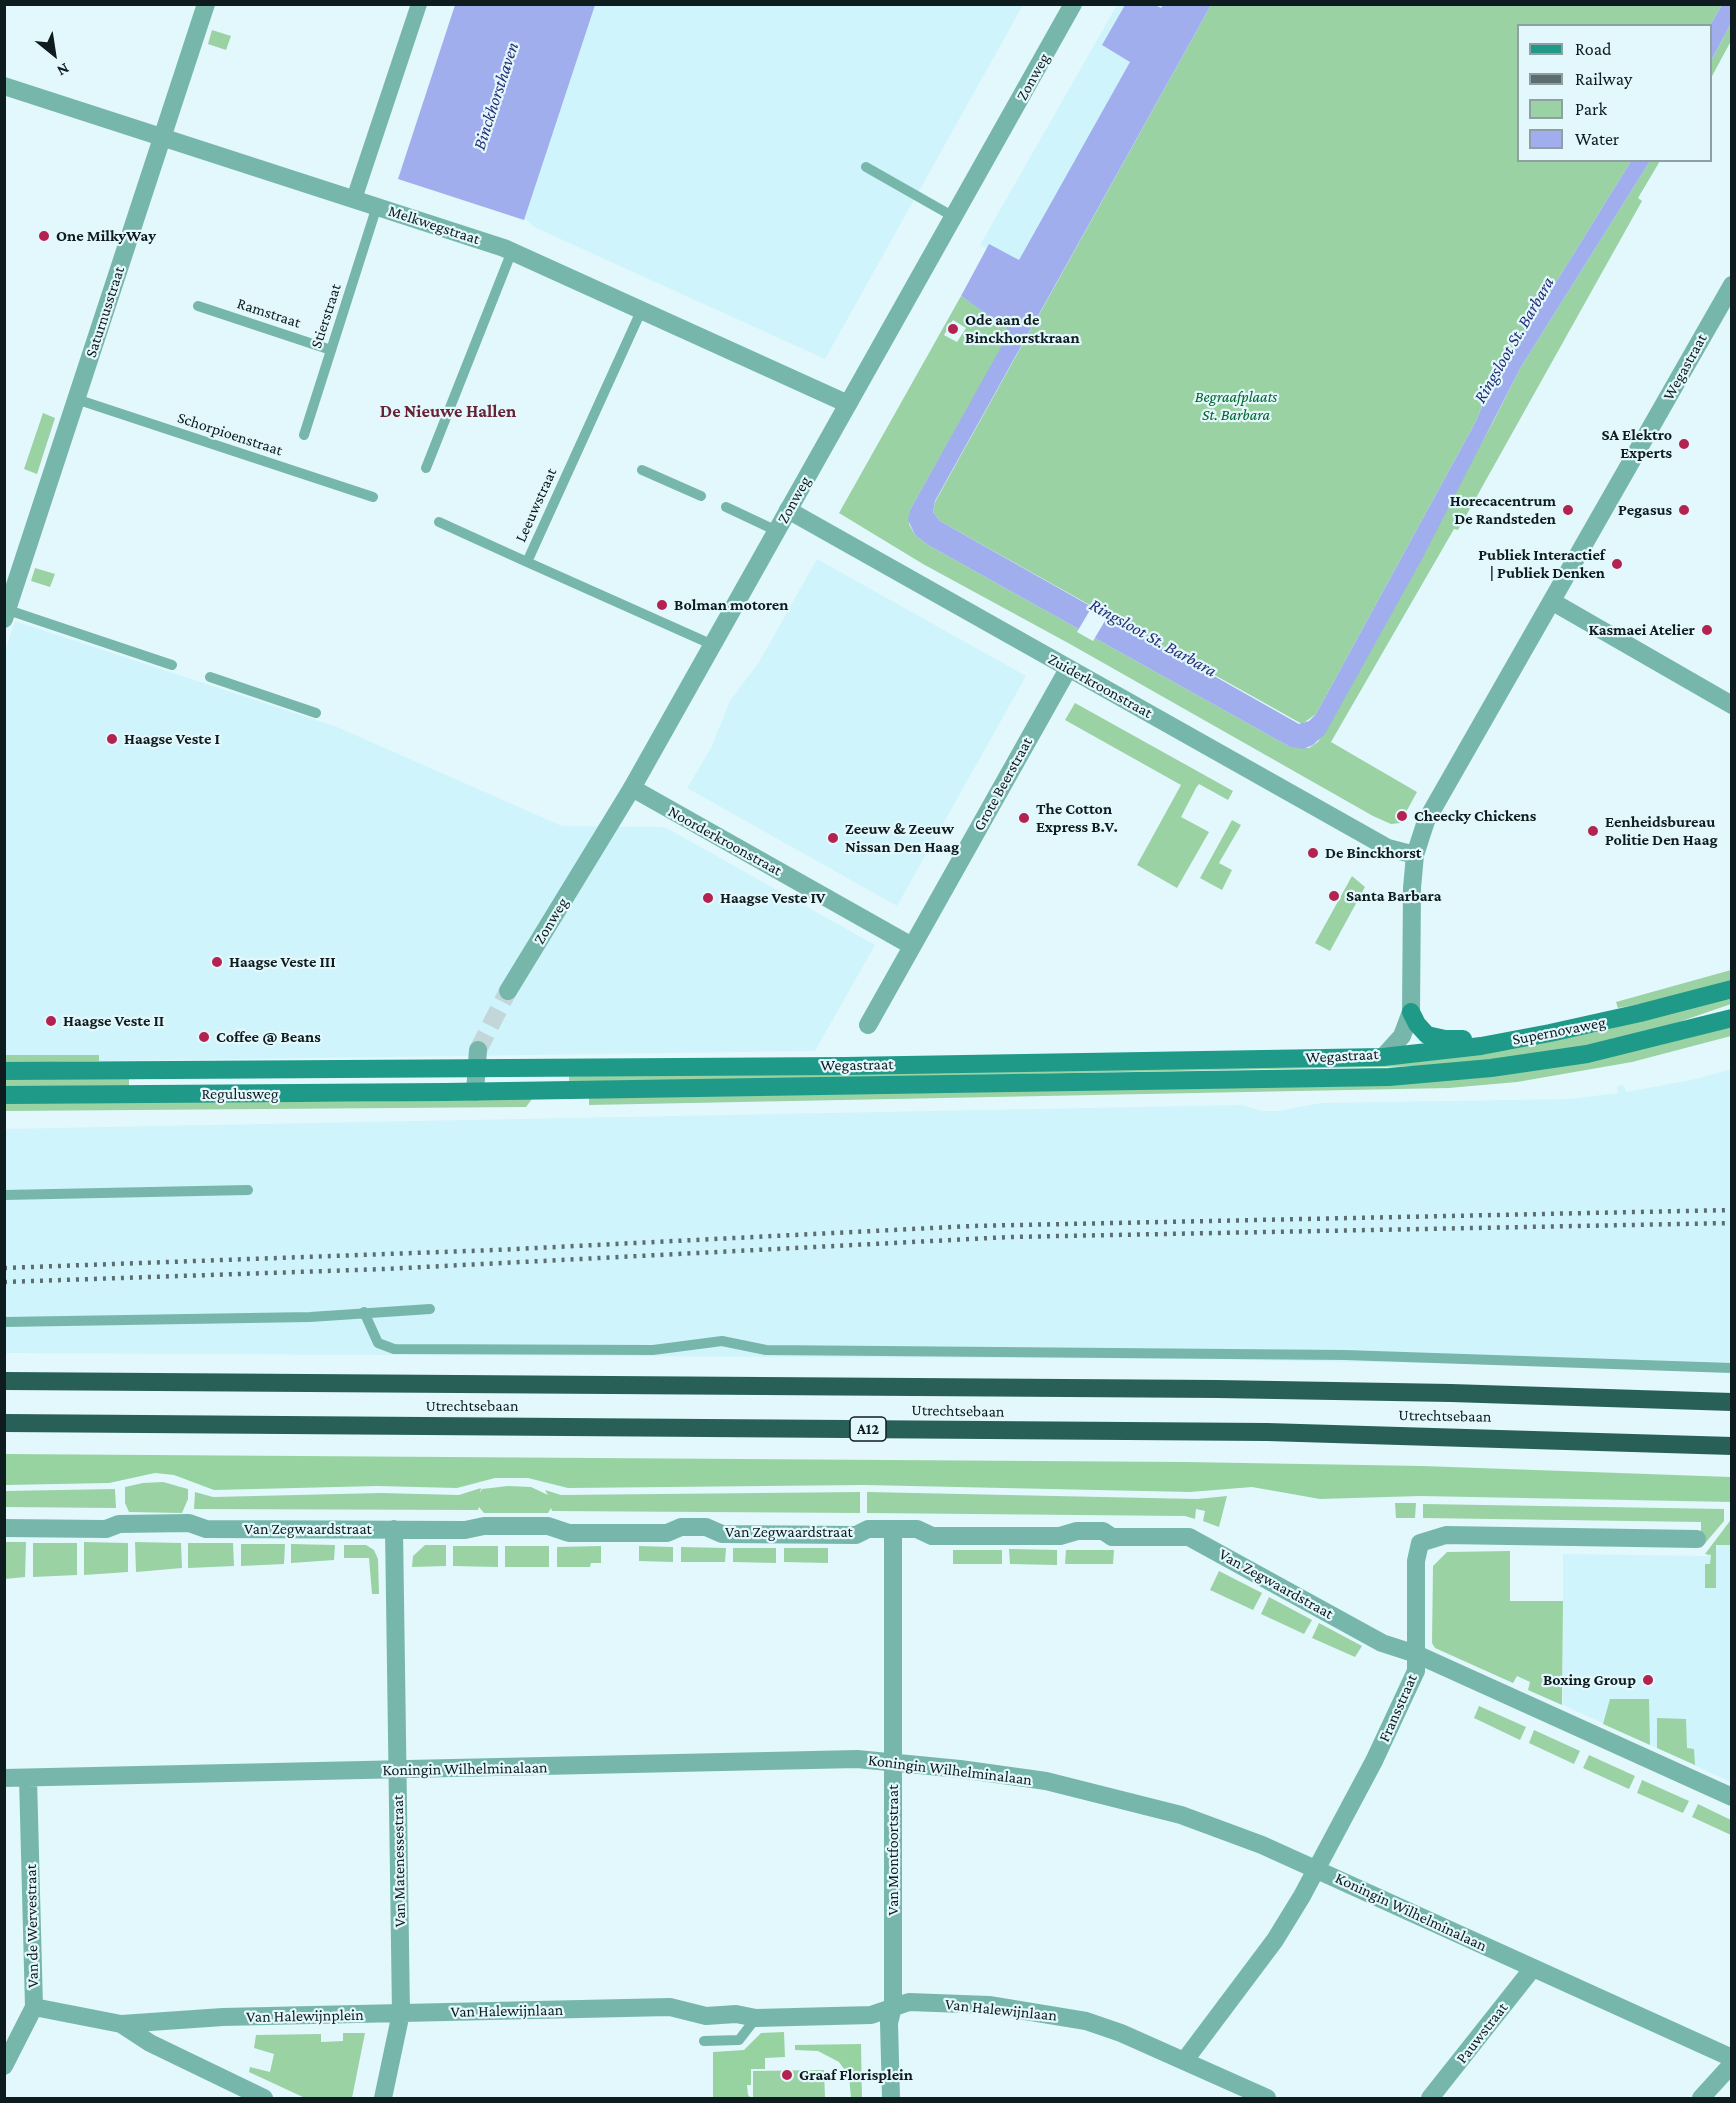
<!DOCTYPE html>
<html>
<head>
<meta charset="utf-8">
<style>
  body { margin:0 }
  #map { position:relative; width:1736px; height:2103px; overflow:hidden; background:#e3f8fc; font-family:"Crimson Pro",serif }
  canvas { display:block }
  .frame { position:absolute; inset:0; border:6px solid #0f1c1f; pointer-events:none }
  .legend { position:absolute; left:1517px; top:24px; width:195px; height:138px; box-sizing:border-box; background:#e3f8fc; border:2px solid #8ea0a4; margin:0; padding:8px 10px; list-style:none; font-size:18px; color:#0f1c1f }
  .legend li { display:flex; align-items:center; gap:12px; height:30px }
  .legend b { width:30px; border:2px solid #8ea0a4 }
  .north { position:absolute; left:24px; top:24px; width:60px; height:60px; -webkit-text-stroke:4px #e3f8fc; paint-order:stroke; rotate:150deg; font-size:16px; font-weight:700; line-height:24px; text-align:center; color:#0f1c1f }
  .north::after { content:''; display:block; margin:auto; width:21px; height:27px; background:#0f1c1f; clip-path:polygon(50% 0,100% 100%,50% 72%,0 100%) }
</style>
</head>
<body>
<div id="map">
<canvas width="1736" height="2103"></canvas>
<div class="frame"></div>
<ul class="legend">
<li><b style="height:8px;background:#1f9988"></b>Road</li>
<li><b style="height:8px;background:#5c6c6f"></b>Railway</li>
<li><b style="height:16px;background:#9ad2a4"></b>Park</li>
<li><b style="height:16px;background:#a0aeee"></b>Water</li>
</ul>
<div class="north">N</div>
</div>
<script>
const g = document.querySelector('canvas').getContext('2d');
g.lineJoin = 'round';
function fillPath(path, color) { g.fillStyle = color; g.fill(path, 'evenodd'); }
const poly = rows => new Path2D(rows.map(r => 'M' + r).join(''));
function trace(path, color, width, dash) { g.strokeStyle = color; g.lineWidth = width; g.lineCap = dash ? 'butt' : 'round'; g.setLineDash(dash || []); g.stroke(path); }
function write(font, color, halo, rows, align = 'center') {
  g.font = font + ' "Crimson Pro",serif'; g.lineWidth = 4.5; g.setLineDash([]); g.textBaseline = 'middle'; g.strokeStyle = halo; g.fillStyle = color; for (const [text, x, y, turn = 0] of rows) {
    g.save(); g.translate(x, y); g.rotate((+turn || 0) * Math.PI / 180); g.textAlign = isNaN(turn) ? turn : align; if (halo) g.strokeText(text, 0, 0); g.fillText(text, 0, 0); g.restore();
  }
}
fillPath(poly([
  [581,5,1023,5,825,359,534,227,517,211],
  [1117,5,1172,5,1024,270,980,245],
  [817,559,1026,676,897,906,687,788,711,748,730,701,759,662],
  [15,621,337,727,562,826,665,827,875,945,815,1051,99,1061,99,1055,5,1055,4,654],
  [1731,1069,1731,1373,1542,1365,1185,1359,5,1353,4,1129,1242,1105,1262,1111,1278,1111,1321,1103,1570,1099,1618,1093,1617,1086,1624,1085,1626,1092,1696,1079],
  [1716,1545,1731,1545,1731,1782,1563,1705,1563,1554,1706,1556]
]), '#d0f4fc');
fillPath(poly([
  [1211,5,1722,5,1710,25,1518,26,1518,160,1631,161,1487,394,1476,421,1316,714,1302,724,940,521,933,512,935,502],
  [1731,23,1731,41,1711,78,1711,61],
  [212,30,231,36,226,50,208,44],
  [1650,161,1660,161,1638,198,1642,201,1458,530,1454,529,1331,742,1417,792,1400,823,1391,824,1373,816,1070,644,923,564,839,513,961,296,1011,331,910,510,909,524,915,535,928,545,1290,747,1309,748,1318,742,1493,422,1521,367],
  [953,320,966,328,957,342,944,335],
  [43,413,55,418,37,474,24,469],
  [35,568,55,574,50,587,31,581],
  [1075,703,1233,791,1228,800,1199,784,1196,788,1181,817,1209,832,1177,888,1137,865,1181,785,1065,720],
  [1232,820,1241,825,1219,863,1232,870,1222,890,1200,878],
  [1352,876,1365,887,1330,951,1315,943],
  [1731,970,1731,980,1647,1003,1618,1008,1616,1002],
  [1731,995,1731,1004,1650,1032,1612,1041,1520,1057,1425,1066,569,1083,569,1076,1508,1050,1606,1030],
  [1731,1026,1731,1036,1632,1062,1517,1082,1449,1088,589,1105,589,1098,1592,1061],
  [4,1055,99,1055,99,1061,5,1063],
  [4,1078,129,1078,129,1086,5,1086],
  [532,1099,526,1107,5,1111,4,1102,337,1102],
  [163,1482,188,1489,188,1499,182,1513,129,1512,125,1503,125,1487,143,1483],
  [508,1486,531,1487,548,1495,545,1490,561,1495,860,1492,860,1513,552,1511,551,1508,548,1513,484,1513,479,1507,478,1510,194,1509,195,1492,213,1497,381,1493,459,1495,481,1488,480,1493,482,1489],
  [115,1489,116,1508,5,1507,5,1491],
  [867,1492,1197,1499,1227,1496,1219,1527,1203,1521,1205,1511,1196,1509,1195,1519,1185,1516,867,1513],
  [1395,1503,1416,1503,1415,1518,1396,1518],
  [1423,1504,1724,1509,1724,1521,1701,1548,1701,1522,1423,1518],
  [1731,1510,1731,1545,1716,1545,1716,1588,1705,1588,1705,1564,1710,1564,1711,1555,1705,1554,1730,1521],
  [5,1542,26,1542,25,1577,5,1579],
  [84,1542,128,1543,128,1572,84,1575],
  [135,1542,181,1543,182,1568,136,1572],
  [33,1543,77,1543,77,1575,33,1577],
  [188,1543,233,1543,234,1566,188,1568],
  [241,1544,285,1544,284,1564,241,1566],
  [291,1544,335,1545,334,1560,291,1563],
  [344,1545,366,1545,374,1550,378,1559,379,1594,372,1594,369,1558,344,1558],
  [425,1545,446,1545,446,1566,412,1567,413,1556],
  [453,1546,498,1546,498,1567,453,1566],
  [505,1546,549,1546,549,1567,505,1567],
  [601,1546,601,1563,591,1563,590,1567,557,1567,557,1547],
  [639,1546,673,1547,673,1562,639,1561],
  [681,1547,726,1548,725,1562,681,1562],
  [733,1548,776,1548,776,1563,733,1562],
  [784,1548,828,1548,828,1563,784,1562],
  [1009,1549,1057,1550,1057,1565,1010,1564],
  [953,1550,1002,1550,1002,1564,953,1564],
  [1066,1550,1114,1550,1113,1564,1065,1564],
  [1510,1551,1510,1601,1563,1601,1562,1705,1528,1690,1530,1682,1517,1676,1513,1683,1435,1648,1432,1643,1433,1566,1447,1552],
  [1219,1571,1262,1593,1253,1610,1210,1590],
  [1269,1597,1312,1620,1304,1634,1261,1614],
  [1319,1623,1362,1646,1355,1657,1312,1638],
  [1610,1699,1649,1699,1650,1745,1603,1724],
  [1479,1706,1526,1727,1520,1740,1474,1718],
  [1657,1718,1686,1719,1687,1748,1694,1749,1695,1765,1657,1748],
  [1534,1730,1580,1751,1574,1764,1529,1743],
  [1589,1755,1635,1776,1629,1789,1583,1768],
  [1642,1780,1689,1801,1683,1813,1637,1793],
  [1698,1804,1731,1820,1731,1835,1692,1817],
  [343,2033,365,2033,352,2098,305,2098,249,2072,250,2067,270,2072,274,2054,254,2048,256,2035,321,2034,321,2042,343,2041],
  [824,2070,825,2098,753,2098,753,2071]
]), '#9ad2a4');
fillPath(poly([
  [4,1454,1184,1462,1423,1466,1731,1477,1732,1502,1420,1496,1320,1499,1252,1487,1190,1492,864,1485,568,1488,528,1478,495,1478,457,1488,377,1486,214,1490,174,1475,155,1473,109,1483,6,1485],
  [784,2032,785,2057,765,2058,765,2069,751,2069,751,2085,747,2085,748,2095,751,2098,713,2098,713,2052,744,2050,761,2033],
  [861,2044,862,2098,851,2098,849,2076,839,2062,818,2051,795,2050,795,2045]
]), '#97d3a1');
fillPath(poly([
  [455,5,595,5,524,220,398,179],
  [1125,5,1155,5,1161,8,1163,5,1211,5,935,501,933,512,940,521,1299,724,1309,721,1316,714,1476,421,1487,394,1631,161,1650,161,1521,367,1422,559,1325,734,1313,745,1303,749,1290,747,928,545,915,535,908,520,910,510,1010,331,961,296,989,244,1019,260,1130,62,1102,45],
  [1722,5,1731,5,1731,23,1711,61,1710,25]
]), '#a0aeee');
fillPath(poly([
  [1093,605,1109,614,1093,641,1077,632]
]), '#e3f8fc');
trace(poly([
  [478,1050,508,991]
]), '#c3d7db', 18, [18, 9]);
trace(poly([
  [866,167,954,217],
  [198,306,331,350],
  [642,309,527,562,713,645],
  [76,399,373,497],
  [304,435,377,206],
  [426,468,512,251],
  [642,470,701,496],
  [726,507,777,531],
  [439,522,527,562],
  [8,610,172,665],
  [210,677,316,713],
  [4,1195,248,1190],
  [364,1312,378,1343,394,1349,653,1350,722,1341,766,1350,1345,1355,1732,1368],
  [4,1322,310,1317,430,1309],
  [704,2041,739,2040,756,2018]
]), '#77b7ab', 10);
trace(poly([
  [354,199,419,4]
]), '#77b7ab', 16);
trace(poly([
  [4,86,504,248,848,404],
  [788,510,1388,848,1415,855],
  [1553,602,1732,705],
  [4,619,206,4],
  [632,788,912,946],
  [868,1025,1068,669],
  [1383,1057,1402,1036,1411,1012,1412,888,1415,855,1426,821,1732,285],
  [4,1528,106,1529,119,1524,189,1523,206,1529,465,1530,484,1526,548,1526,569,1533,667,1533,681,1527,706,1527,722,1534,856,1535,868,1529,917,1529,932,1536,1060,1536,1077,1531,1103,1531,1112,1537,1189,1537,1382,1643,1416,1654,1732,1797],
  [4,1778,857,1759,960,1769,1046,1781,1181,1815,1262,1845,1732,2058],
  [34,2007,121,2024,223,2017,670,2007,706,2016,736,2014,756,2018,871,2015,909,2002,989,2005,1086,2021,1121,2033,1267,2098],
  [121,2024,150,2043,264,2098],
  [1185,2060,1275,1940,1302,1896,1374,1761,1416,1671,1416,1561,1420,1543,1446,1535,1697,1539],
  [4,2066,34,2007,28,1778],
  [383,2098,401,2013,394,1529],
  [891,2098,889,2023,893,2007,893,1529],
  [1430,2098,1533,1968],
  [1701,2098,1732,2064]
]), '#77b7ab', 18);
trace(poly([
  [508,991,632,788,1073,4],
  [475,1092,478,1050]
]), '#77b7ab', 18);
trace(poly([
  [1411,1012,1417,1024,1427,1035,1445,1039,1463,1039],
  [4,1071,845,1066,1383,1057,1481,1046,1550,1033,1640,1013,1732,989],
  [4,1095,445,1092,1389,1077,1491,1068,1587,1054,1732,1018]
]), '#1f9988', 18);
trace(poly([
  [4,1381,1217,1389,1451,1393,1732,1402],
  [4,1423,1267,1432,1732,1446]
]), '#286057', 18);
trace(poly([
  [4,1268,496,1250,972,1226,1732,1210],
  [4,1282,385,1269,1010,1237,1732,1223]
]), '#5c6c6f', 4.5, [3, 6]);
for (const [x, y, r, color] of [
  [44,236,6,"#b42350"],
  [953,329,6,"#b42350"],
  [1684,444,6,"#b42350"],
  [1568,510,6,"#b42350"],
  [1684,510,6,"#b42350"],
  [1617,564,6,"#b42350"],
  [662,605,6,"#b42350"],
  [1707,630,6,"#b42350"],
  [112,739,6,"#b42350"],
  [1402,816,6,"#b42350"],
  [1024,818,6,"#b42350"],
  [1593,831,6,"#b42350"],
  [833,838,6,"#b42350"],
  [1313,853,6,"#b42350"],
  [1334,896,6,"#b42350"],
  [708,898,6,"#b42350"],
  [217,962,6,"#b42350"],
  [51,1021,6,"#b42350"],
  [204,1037,6,"#b42350"],
  [1648,1680,6,"#b42350"],
  [787,2075,6,"#b42350"]
]) { const dot = new Path2D(); dot.arc(x, y, r, 0, 2 * Math.PI); g.fillStyle = color; g.fill(dot); trace(dot, '#e3f8fc', 2); }
for (const [x, y, w] of [
  [868,1429,36]
]) { const box = new Path2D(); box.roundRect(x - w / 2, y - 12, w, 24, 4.5); g.fillStyle = '#e3f8fc'; g.fill(box); trace(box, '#0f1c1f', 1.5); }
write('bold 15px', '#0f1c1f', null, [
  ["A12",868,1429]
]);
write('16px', '#0f1c1f', '#e3f8fc', [
  ["Zonweg",1033,77,-61],
  ["Melkwegstraat",434,225,18],
  ["Saturnusstraat",105,312,-72],
  ["Ramstraat",269,313,18],
  ["Stierstraat",326,316,-72],
  ["Wegastraat",1685,367,-61],
  ["Schorpioenstraat",230,434,18],
  ["Zonweg",794,500,-61],
  ["Leeuwstraat",536,505,-66],
  ["Zuiderkroonstraat",1100,686,29],
  ["Grote Beerstraat",1003,784,-61],
  ["Noorderkroonstraat",725,841,29],
  ["Zonweg",551,921,-59],
  ["Supernovaweg",1559,1031,-11],
  ["Wegastraat",1342,1056,-3],
  ["Wegastraat",857,1065,-1],
  ["Regulusweg",240,1094],
  ["Utrechtsebaan",472,1406],
  ["Utrechtsebaan",958,1411,1],
  ["Utrechtsebaan",1445,1416,1],
  ["Van Zegwaardstraat",308,1529],
  ["Van Zegwaardstraat",789,1532],
  ["Van Zegwaardstraat",1276,1584,29],
  ["Fransstraat",1398,1708,-66],
  ["Koningin Wilhelminalaan",465,1769,-1],
  ["Koningin Wilhelminalaan",950,1770,7],
  ["Van Montfoortstraat",893,1850,-90],
  ["Van Matenessestraat",399,1861,-91],
  ["Koningin Wilhelminalaan",1411,1912,25],
  ["Van de Wervestraat",32,1926,-91],
  ["Van Halewijnlaan",1001,2010,6],
  ["Van Halewijnlaan",507,2011,-1],
  ["Van Halewijnplein",305,2016,-1],
  ["Pauwstraat",1482,2033,-52]
]);
write('bold 16px', '#0f1c1f', '#e3f8fc', [
  ["One MilkyWay",56,236],
  ["Ode aan de",965,320],
  ["Binckhorstkraan",965,338],
  ["SA Elektro",1672,435,"right"],
  ["Experts",1672,453,"right"],
  ["Horecacentrum",1556,501,"right"],
  ["De Randsteden",1556,519,"right"],
  ["Pegasus",1672,510,"right"],
  ["Publiek Interactief",1605,555,"right"],
  ["| Publiek Denken",1605,573,"right"],
  ["Bolman motoren",674,605],
  ["Kasmaei Atelier",1695,630,"right"],
  ["Haagse Veste I",124,739],
  ["The Cotton",1036,809],
  ["Express B.V.",1036,827],
  ["Cheecky Chickens",1414,816],
  ["Eenheidsbureau",1605,822],
  ["Politie Den Haag",1605,840],
  ["Zeeuw & Zeeuw",845,829],
  ["Nissan Den Haag",845,847],
  ["De Binckhorst",1325,853],
  ["Santa Barbara",1346,896],
  ["Haagse Veste IV",720,898],
  ["Haagse Veste III",229,962],
  ["Haagse Veste II",63,1021],
  ["Coffee @ Beans",216,1037],
  ["Boxing Group",1636,1680,"right"],
  ["Graaf Florisplein",799,2075]
], 'left');
write('italic 16px', '#006428', '#e3f8fc', [
  ["Begraafplaats",1236,397],
  ["St. Barbara",1236,415]
]);
write('italic 18px', '#282d77', '#e3f8fc', [
  ["Binckhorsthaven",496,96,-72],
  ["Ringsloot St. Barbara",1514,340,-60],
  ["Ringsloot St. Barbara",1153,638,29]
]);
write('bold 18px', '#672233', '#e3f8fc', [
  ["De Nieuwe Hallen",448,411]
]);
</script>
</body>
</html>
